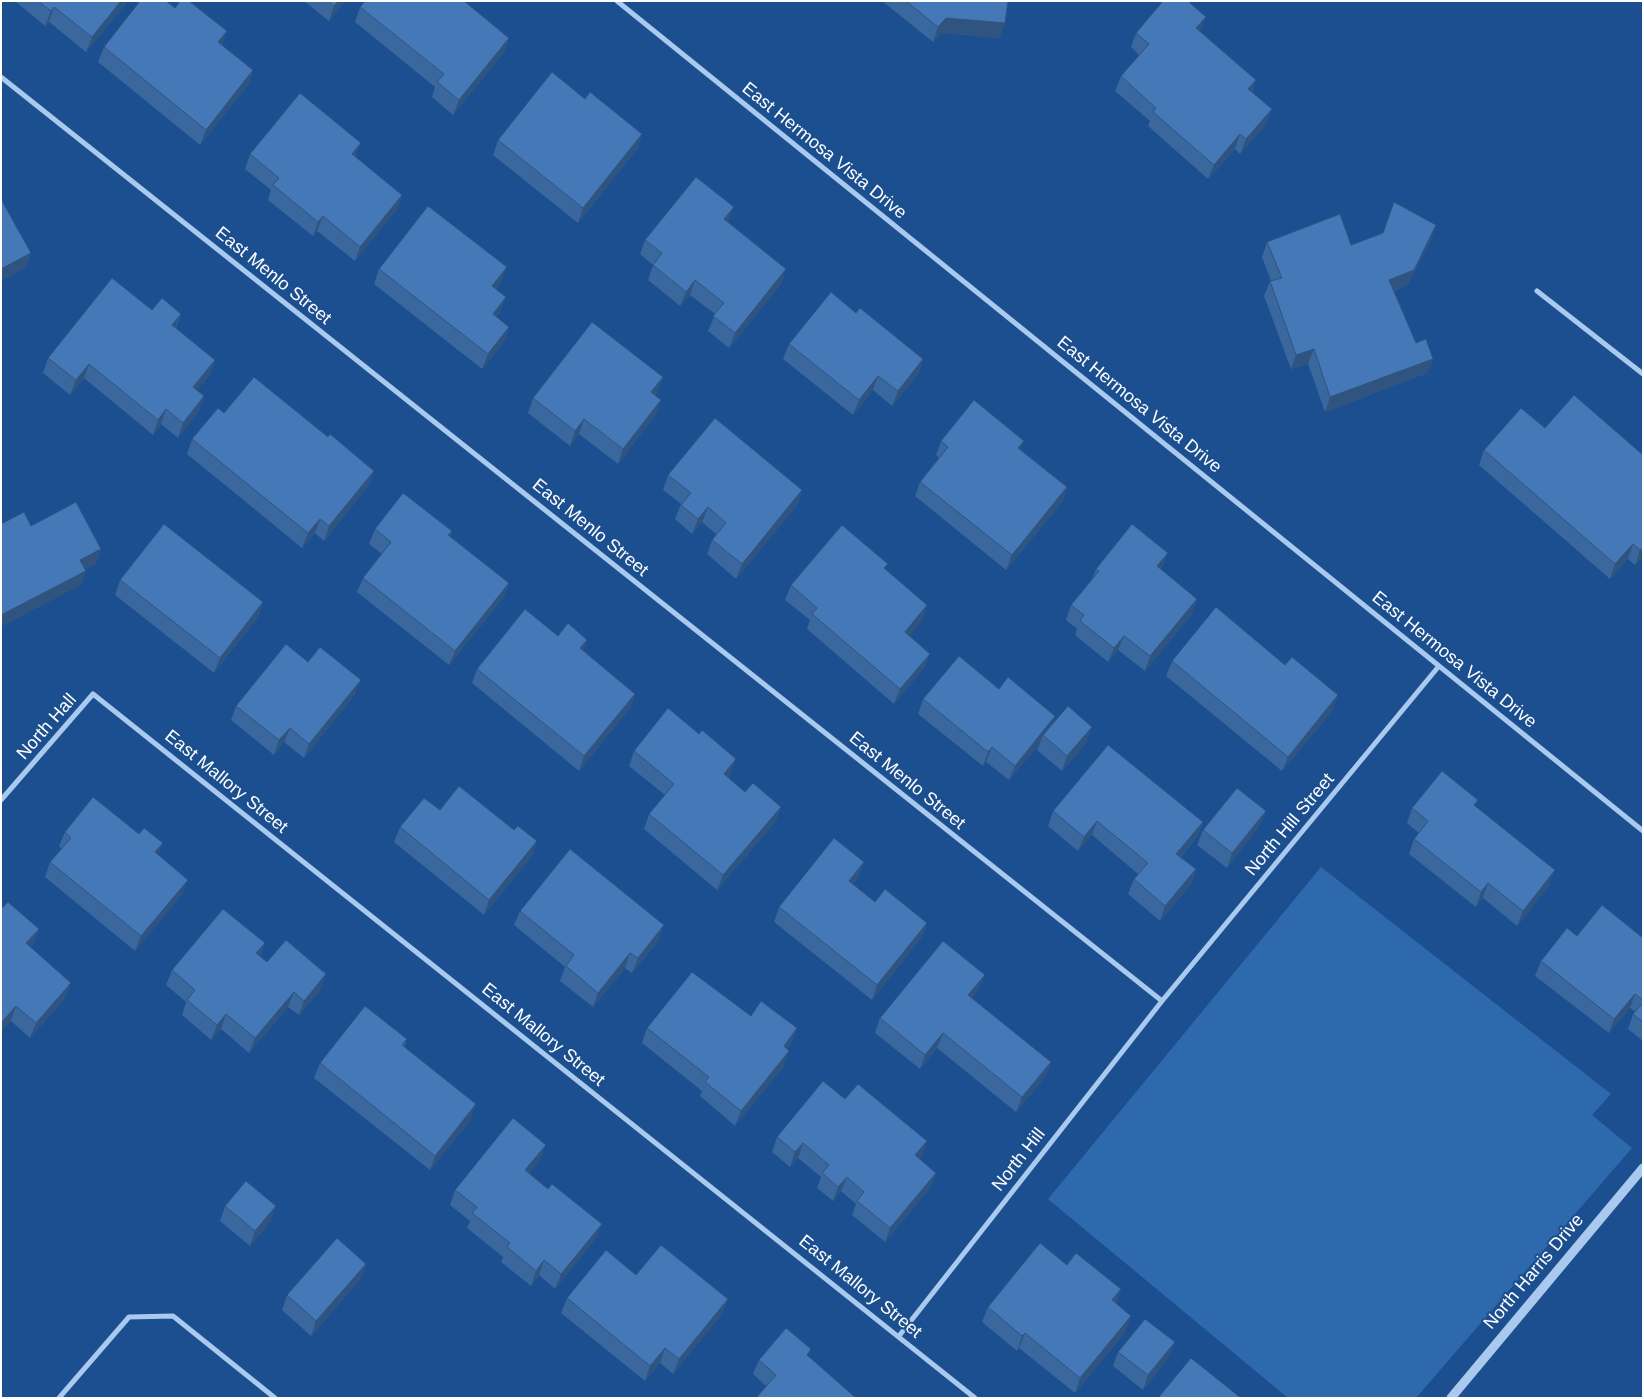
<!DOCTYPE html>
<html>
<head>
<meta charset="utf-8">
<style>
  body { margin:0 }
  #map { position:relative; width:1644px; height:1399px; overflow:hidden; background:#1b4f8f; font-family:Arial,sans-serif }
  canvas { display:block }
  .frame { position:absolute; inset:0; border:2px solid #fff; pointer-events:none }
</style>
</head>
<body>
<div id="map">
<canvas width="1644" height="1399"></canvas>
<div class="frame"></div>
</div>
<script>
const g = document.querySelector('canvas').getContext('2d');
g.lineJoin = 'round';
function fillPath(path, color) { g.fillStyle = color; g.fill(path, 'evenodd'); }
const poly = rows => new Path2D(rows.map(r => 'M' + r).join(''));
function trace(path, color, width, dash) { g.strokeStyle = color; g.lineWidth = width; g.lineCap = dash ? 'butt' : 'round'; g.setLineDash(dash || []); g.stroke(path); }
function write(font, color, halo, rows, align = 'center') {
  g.font = font + ' Arial,sans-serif'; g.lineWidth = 4; g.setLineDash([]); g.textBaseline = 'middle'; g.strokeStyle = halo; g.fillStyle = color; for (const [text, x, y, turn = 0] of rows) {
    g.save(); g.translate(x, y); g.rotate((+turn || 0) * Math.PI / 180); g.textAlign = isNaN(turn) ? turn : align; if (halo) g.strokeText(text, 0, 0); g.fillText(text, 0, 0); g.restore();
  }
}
fillPath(poly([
  [1321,867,1611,1094,1592,1115,1632,1148,1416,1398,1288,1398,1048,1199]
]), '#2e69ad');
trace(poly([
  [617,1,1643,831],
  [1,77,1162,1001],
  [1537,291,1643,374],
  [1,800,93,694,975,1398],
  [899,1336,1162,1001,1439,666],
  [59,1398,129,1317,173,1316,275,1398]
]), '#a9c9ee', 5);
trace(poly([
  [1451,1398,1643,1168]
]), '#a9c9ee', 9);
fillPath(poly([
  [15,1,128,1,86,52,49,22,45,26],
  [304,1,345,1,329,21],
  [882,1,1008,1,1000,38,941,33,933,42],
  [360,7,509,38,504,52,453,115,432,97,435,87,355,22],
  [1200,32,1256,80,1252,92,1272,109,1266,124,1240,154,1235,149,1208,179,1148,126,1150,121,1115,91,1121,76,1139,55,1131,47,1136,33],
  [222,45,253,70,248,85,200,145,98,62,104,47],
  [585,99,642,134,637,149,578,223,493,155,498,140],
  [250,154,356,157,402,195,397,209,355,261,317,231,313,236,268,200,271,190,245,169],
  [728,222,786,269,781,284,729,348,708,331,715,314,690,295,680,306,648,280,653,265,640,254,645,240],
  [1431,240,1408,284,1394,291,1416,343,1433,359,1427,373,1325,412,1308,364,1291,369,1264,296,1270,281,1271,281,1262,257,1267,242,1351,245],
  [379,269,501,282,496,289,501,311,496,317,509,327,504,342,482,369,374,284],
  [152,310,181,314,176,328,215,360,210,374,197,390,204,396,199,411,178,438,161,424,153,435,84,378,70,395,43,373,48,358],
  [856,313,923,359,918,374,892,406,873,390,853,415,783,359,789,344],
  [663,377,657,392,655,395,656,415,618,464,579,434,570,446,528,413,533,398],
  [1574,395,1643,556,1635,565,1628,559,1610,579,1479,465,1484,450,1545,428],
  [224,413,328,437,374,471,369,485,324,541,315,533,302,548,187,454,192,439],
  [941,441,1021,450,1067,487,1062,502,1006,570,915,496,920,482,939,458,936,455],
  [668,475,802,490,797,505,736,579,707,554,712,540,716,534,702,522,692,534,675,519,681,504,663,490],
  [375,529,452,531,450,536,509,583,503,598,449,665,357,592,363,578,382,554,369,544],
  [1162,568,1161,570,1192,614,1145,671,1118,650,1108,662,1075,635,1077,629,1066,620,1071,605,1092,579,1096,569],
  [885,569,927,605,922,620,909,636,930,654,924,668,894,704,807,629,810,620,785,600,791,585],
  [120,580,263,602,258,617,214,673,115,595],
  [558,636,587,640,583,651,635,694,630,708,579,771,472,683,477,669],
  [1172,661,1333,710,1282,771,1166,676],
  [308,662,355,694,304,758,284,742,274,755,231,720,236,706],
  [999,689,1055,716,1052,724,1087,742,1062,771,1037,750,1040,743,1009,780,986,762,983,766,918,714,923,699],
  [634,751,731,773,728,777,776,821,717,890,644,829,649,814,665,795,629,766],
  [1476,807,1549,885,1517,926,1483,898,1476,907,1409,854,1414,839,1419,833,1407,823,1412,808],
  [440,810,514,830,532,856,484,915,394,842,400,827],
  [1053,811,1203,822,1197,837,1181,857,1196,869,1191,884,1160,921,1128,894,1134,879,1138,874,1092,835,1078,851,1048,826],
  [1266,811,1260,825,1227,868,1197,845,1203,830],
  [65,832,159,855,182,894,135,951,45,877,50,862,62,849,59,846],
  [864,862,858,877,853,884,875,902,927,923,921,938,872,1000,774,922,779,907],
  [1,909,39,929,33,944,30,947,65,998,30,1038,11,1021,1,1031],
  [520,911,659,940,632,973,625,968,593,1007,560,981,565,967,514,925],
  [1577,936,1643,938,1643,1041,1628,1029,1633,1014,1635,1012,1630,1008,1609,1033,1535,976,1541,961],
  [265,943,260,956,267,962,321,989,299,1015,288,1007,249,1053,221,1029,211,1040,182,1015,186,1002,166,985,172,970],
  [979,989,972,998,1051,1062,1045,1077,1016,1112,937,1048,920,1069,875,1033,880,1018],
  [751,1016,797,1028,791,1043,787,1049,784,1066,735,1126,700,1096,702,1091,642,1043,647,1028],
  [407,1039,404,1047,471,1119,430,1170,314,1078,320,1063],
  [845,1099,927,1141,922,1155,919,1159,936,1173,930,1188,885,1242,852,1215,856,1204,841,1191,833,1201,817,1188,821,1177,798,1158,790,1167,772,1152,777,1137],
  [540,1159,529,1173,596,1238,555,1289,539,1275,531,1286,501,1262,503,1257,467,1228,470,1221,450,1205,455,1190],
  [225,1206,271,1221,250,1246,220,1221],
  [366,1264,361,1278,311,1336,282,1310,287,1295],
  [1067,1265,1121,1289,1116,1303,1126,1331,1075,1393,1019,1348,1017,1351,982,1322,988,1307],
  [636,1275,728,1299,722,1314,673,1374,660,1363,645,1381,561,1313,567,1298],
  [1118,1352,1169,1357,1143,1390,1113,1366],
  [808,1356,766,1386,753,1374,759,1360]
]), '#3a679d');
fillPath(poly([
  [121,1,128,1,86,52,92,37],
  [338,1,345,1,329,21,334,6],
  [54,7,49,22,45,26,51,11],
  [1206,17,1200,32,1196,28],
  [946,18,1005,23,1000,38,941,33,933,42,938,27],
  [227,31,222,46,218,42],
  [509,38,504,52,453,115,459,100],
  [253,70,248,85,200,145,206,130],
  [1256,80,1250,95,1248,89],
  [1272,109,1266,124,1240,154,1246,139],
  [642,134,637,149,578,223,583,208],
  [1240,134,1235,149,1208,179,1214,165],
  [361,143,355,158,352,154],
  [402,195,397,209,355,261,360,247],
  [734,207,728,222,724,219],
  [323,216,317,231,313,236,318,222],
  [1436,225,1431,240,1408,284,1384,295,1389,280],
  [31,253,26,268,1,281,1,269],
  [507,267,501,282,487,300,492,286],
  [786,269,781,284,729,348,735,333],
  [695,280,690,295,680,306,686,292],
  [506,297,501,311,487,329,493,314],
  [181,314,175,328,172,325],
  [509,327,504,342,482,369,488,354],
  [1314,349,1308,364,1291,369,1296,355],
  [923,359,918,374,892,406,898,391],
  [1433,359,1427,373,1325,412,1330,397],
  [215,360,210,374,188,402,193,387],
  [89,364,84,378,70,395,76,380],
  [878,376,873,390,853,415,859,400],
  [663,377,657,392,646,407,651,392],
  [204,396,199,411,178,438,183,423],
  [661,400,656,415,618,464,623,449],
  [166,409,161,424,153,435,158,420],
  [584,419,579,434,570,446,575,431],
  [1024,441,1019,455,1018,448],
  [374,471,369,485,324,541,329,526],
  [1067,487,1062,502,1006,570,1012,555],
  [802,490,797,505,736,579,742,564],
  [708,507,702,522,692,534,698,519],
  [320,519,315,533,302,548,308,533],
  [1633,544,1628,559,1610,579,1615,564],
  [1643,548,1643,556,1635,565,1640,550],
  [101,549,96,564,75,575,80,560],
  [1168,553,1162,568,1151,581,1157,566],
  [86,571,81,585,1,627,1,615],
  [509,583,503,598,449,665,455,651],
  [1197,599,1192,614,1145,671,1150,656],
  [263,602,258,617,214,673,220,658],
  [927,605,922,620,900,647,905,632],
  [1124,636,1118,650,1108,662,1114,648],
  [587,640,582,654,580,648],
  [930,654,924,668,894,704,900,689],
  [361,680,355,694,304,758,309,744],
  [635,694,630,708,579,771,584,756],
  [1338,695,1333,710,1282,771,1288,757],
  [1055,716,1050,731,1043,735,1040,743,1009,780,1015,766],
  [1092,727,1087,742,1062,771,1067,756],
  [290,728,284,742,274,755,279,740],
  [992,747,986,762,983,766,988,752],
  [736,759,731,773,719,789,724,774],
  [781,807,776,821,717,890,723,875],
  [1266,811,1260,825,1227,868,1232,853],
  [1097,821,1092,835,1078,851,1084,837],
  [1203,822,1197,837,1171,868,1176,854],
  [537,841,532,856,484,915,489,900],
  [163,843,158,857,155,852],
  [864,862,858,877,844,896,849,881],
  [1196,869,1191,884,1160,921,1165,906],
  [1555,870,1549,885,1517,926,1523,911],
  [188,880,182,894,135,951,141,936],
  [1488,883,1483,898,1476,907,1481,892],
  [927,923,921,938,872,1000,877,985],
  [664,925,659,940,632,973,638,958],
  [39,929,33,944,21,958,26,943],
  [265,943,259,958,256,953],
  [630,953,625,968,593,1007,598,993],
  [326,974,321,989,299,1015,304,1001],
  [985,975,979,989,963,1010,968,995],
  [71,983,65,998,30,1038,36,1023],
  [294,992,288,1007,249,1053,255,1038],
  [1635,994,1630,1008,1609,1033,1614,1019],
  [16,1006,11,1021,1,1031,1,1023],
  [226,1014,221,1029,211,1040,217,1025],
  [797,1028,791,1043,778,1061,784,1046],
  [943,1033,937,1048,920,1069,925,1055],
  [789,1051,784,1066,735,1126,741,1111],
  [1051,1062,1045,1077,1016,1112,1022,1097],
  [476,1104,471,1119,430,1170,435,1156],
  [927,1141,922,1155,909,1170,915,1155],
  [803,1143,798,1158,790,1167,795,1152],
  [546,1145,540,1159,520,1185,525,1170],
  [936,1173,930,1188,885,1242,890,1228],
  [847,1177,841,1191,833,1201,838,1187],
  [276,1206,271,1221,250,1246,255,1231],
  [602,1224,596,1238,555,1289,561,1274],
  [544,1260,539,1275,531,1286,536,1271],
  [366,1264,361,1278,311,1336,316,1321],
  [1121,1289,1115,1304,1112,1300],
  [728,1299,722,1314,673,1374,679,1359],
  [1131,1316,1126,1331,1075,1393,1080,1378],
  [1025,1333,1019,1348,1017,1351,1022,1336],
  [1175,1342,1169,1357,1143,1390,1148,1375],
  [665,1348,660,1363,645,1381,650,1366]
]), '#305480');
const building = poly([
  [38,1,121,1,92,37,54,7,51,11,38,1],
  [140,1,166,1,175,8,180,1,189,1,227,31,218,42,253,70,206,130,104,47,140,1],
  [328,1,338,1,334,6,328,1],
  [365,1,464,1,509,38,459,100,437,82,444,74,360,7,365,1],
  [906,1,1008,1,1005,23,946,18,938,27,906,1],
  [1163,1,1188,1,1206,17,1196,28,1256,80,1248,89,1272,109,1246,139,1240,134,1214,165,1153,112,1156,108,1121,76,1149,44,1136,33,1163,1],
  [552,72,585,99,590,92,642,134,583,208,498,140,552,72],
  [300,93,361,143,352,154,402,195,360,247,323,216,318,222,273,185,279,178,250,154,300,93],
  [696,177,734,207,724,219,786,269,735,333,713,316,724,303,695,280,686,292,653,265,662,253,645,240,696,177],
  [1,199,31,253,1,269,1,199],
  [1394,202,1436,225,1414,270,1389,280,1416,343,1426,339,1433,359,1330,397,1314,349,1296,355,1270,281,1282,278,1267,242,1340,214,1351,245,1383,233,1394,202],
  [428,206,507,267,492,286,506,297,493,314,509,327,488,354,379,269,428,206],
  [112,278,152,310,162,298,181,314,172,325,215,360,193,387,204,396,183,423,166,409,158,420,89,364,76,380,48,358,112,278],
  [831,292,856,313,860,308,923,359,898,391,878,376,859,400,789,344,831,292],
  [592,322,663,377,651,392,661,400,623,449,584,419,575,431,533,398,592,322],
  [254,377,328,437,330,434,374,471,329,526,320,519,308,533,192,439,218,408,224,413,254,377],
  [1574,395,1643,455,1643,548,1640,550,1633,544,1615,564,1484,450,1521,408,1545,428,1574,395],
  [974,400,1024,441,1018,448,1067,487,1012,555,920,482,948,447,941,441,974,400],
  [715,418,802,490,742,564,712,540,726,523,708,507,698,519,681,505,691,493,668,475,715,418],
  [403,493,452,531,448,535,509,583,455,651,363,578,391,542,375,529,403,493],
  [76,502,101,549,80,560,86,571,1,615,1,524,24,512,31,526,76,502],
  [164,524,263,602,220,658,120,580,164,524],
  [1132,524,1168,553,1157,566,1197,599,1150,656,1124,636,1114,648,1080,621,1084,615,1071,605,1099,571,1096,569,1132,524],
  [842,525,888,564,884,568,927,605,905,632,930,654,900,689,812,614,817,608,791,585,842,525],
  [1216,607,1285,665,1292,657,1338,695,1288,757,1172,661,1216,607],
  [525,609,558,636,568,623,587,640,580,648,635,694,584,756,477,669,525,609],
  [286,644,308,662,320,647,361,680,309,744,290,728,279,740,236,706,286,644],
  [959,656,999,689,1008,677,1055,716,1015,766,992,747,988,752,923,699,959,656],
  [1068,706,1092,727,1067,756,1043,735,1068,706],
  [668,708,699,734,702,730,736,759,724,774,745,792,753,783,781,807,723,875,649,814,674,784,634,751,668,708],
  [1108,745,1203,822,1176,854,1196,869,1165,906,1134,879,1148,863,1097,821,1084,837,1053,811,1108,745],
  [1442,771,1478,800,1474,805,1555,870,1523,911,1488,883,1481,892,1414,839,1428,821,1412,808,1442,771],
  [459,786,514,830,518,826,537,841,489,900,400,827,424,798,440,810,459,786],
  [1237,788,1266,811,1232,853,1203,830,1237,788],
  [93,797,139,834,144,828,163,843,155,852,188,880,141,936,50,862,71,838,65,832,93,797],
  [834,838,864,862,849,881,875,902,885,889,927,923,877,985,779,907,834,838],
  [570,849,664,925,638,958,630,953,598,993,566,966,574,955,520,911,570,849],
  [8,902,39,929,26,943,71,983,36,1023,16,1006,1,1023,1,909,8,902],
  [1602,905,1643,938,1643,1000,1635,994,1614,1019,1541,961,1567,928,1577,936,1602,905],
  [223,909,265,943,256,953,267,962,286,940,326,974,304,1001,294,992,255,1038,226,1014,217,1025,187,1000,195,990,172,970,223,909],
  [943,941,985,975,968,995,1051,1062,1022,1097,943,1033,925,1055,880,1018,943,941],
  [692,972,751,1016,761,1001,797,1028,784,1046,789,1051,741,1111,705,1082,709,1077,647,1028,692,972],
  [1643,1003,1643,1022,1633,1014,1643,1003],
  [365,1006,407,1039,402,1045,476,1104,435,1156,320,1063,365,1006],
  [823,1081,845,1099,858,1084,927,1141,915,1155,936,1173,890,1228,857,1201,864,1192,847,1177,838,1187,822,1173,829,1165,803,1143,795,1152,777,1137,823,1081],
  [513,1118,546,1145,525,1170,548,1189,552,1184,602,1224,561,1274,544,1260,536,1271,507,1247,510,1243,472,1213,477,1207,455,1190,513,1118],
  [246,1181,276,1206,255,1231,225,1206,246,1181],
  [337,1238,366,1264,316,1321,287,1295,337,1238],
  [1040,1243,1067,1265,1076,1253,1121,1289,1112,1300,1131,1316,1080,1378,1025,1333,1022,1336,988,1307,1040,1243],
  [661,1245,728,1299,679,1359,665,1348,650,1366,567,1298,606,1250,636,1275,661,1245],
  [1145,1319,1175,1342,1148,1375,1118,1352,1145,1319],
  [786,1328,811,1349,807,1355,856,1398,756,1398,776,1375,759,1360,786,1328],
  [1191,1358,1241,1398,1158,1398,1191,1358]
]);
fillPath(building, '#4478b7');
trace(building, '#305480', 1);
write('18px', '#fff', '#1b4f8f', [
  ["East Hermosa Vista Drive",824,151,39],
  ["East Menlo Street",273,276,39],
  ["East Hermosa Vista Drive",1139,405,39],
  ["East Menlo Street",590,528,39],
  ["East Hermosa Vista Drive",1454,660,39],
  ["North Hall",47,727,-49],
  ["East Menlo Street",907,781,39],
  ["East Mallory Street",226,782,39],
  ["North Hill Street",1290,825,-50],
  ["East Mallory Street",543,1035,39],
  ["North Hill",1019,1160,-52],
  ["North Harris Drive",1534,1272,-50],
  ["East Mallory Street",860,1287,39]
]);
</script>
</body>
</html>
